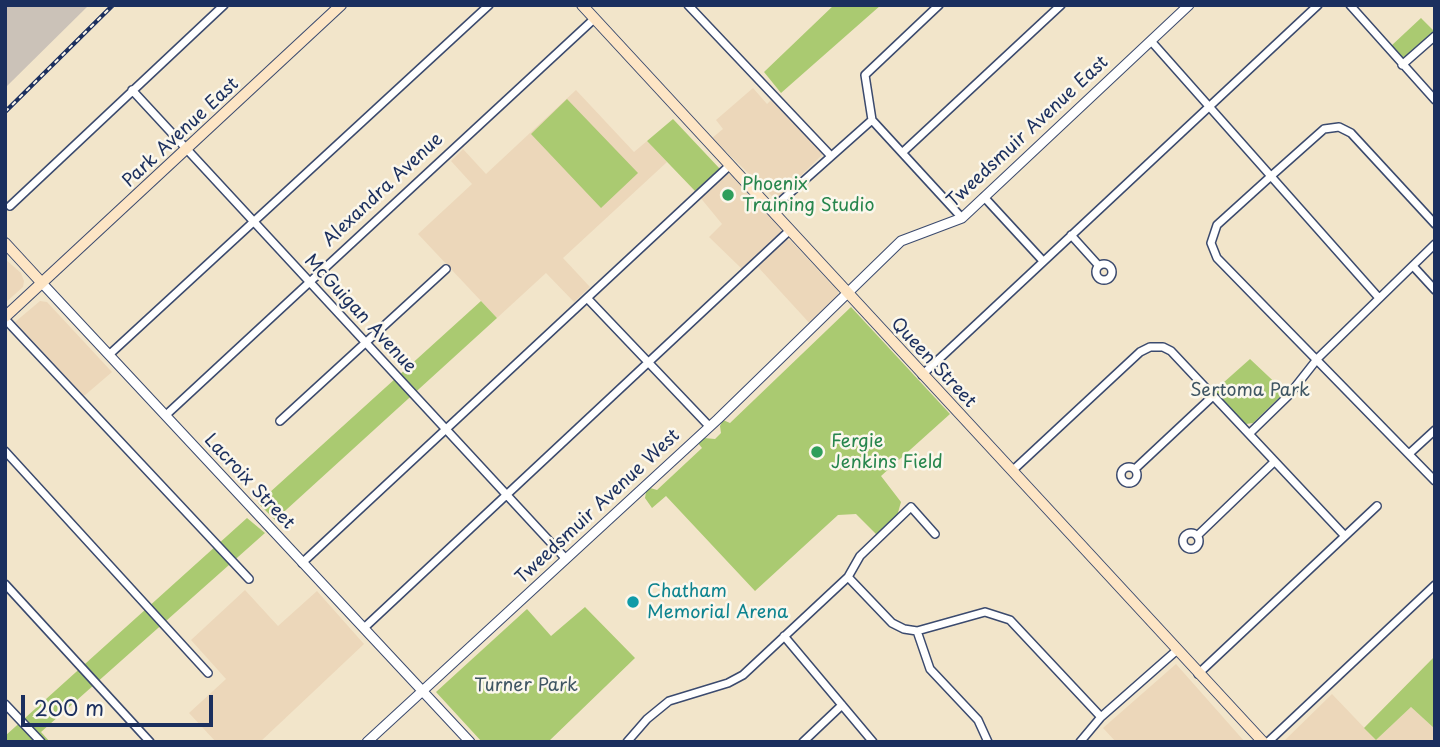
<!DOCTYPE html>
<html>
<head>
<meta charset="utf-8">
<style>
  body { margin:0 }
  #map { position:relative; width:1440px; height:747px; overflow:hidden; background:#f2e5ca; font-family:"Playpen Sans",sans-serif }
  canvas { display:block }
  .frame { position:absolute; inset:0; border:7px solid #1b2f5e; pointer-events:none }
  .scale { position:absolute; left:21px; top:695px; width:192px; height:32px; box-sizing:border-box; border:4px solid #1b2f5e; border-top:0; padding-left:9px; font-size:21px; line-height:24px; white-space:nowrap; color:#1b2f5e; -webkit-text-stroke:5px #fbf7ec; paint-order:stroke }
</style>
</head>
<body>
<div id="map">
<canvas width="1440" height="747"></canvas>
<div class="frame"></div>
<div class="scale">200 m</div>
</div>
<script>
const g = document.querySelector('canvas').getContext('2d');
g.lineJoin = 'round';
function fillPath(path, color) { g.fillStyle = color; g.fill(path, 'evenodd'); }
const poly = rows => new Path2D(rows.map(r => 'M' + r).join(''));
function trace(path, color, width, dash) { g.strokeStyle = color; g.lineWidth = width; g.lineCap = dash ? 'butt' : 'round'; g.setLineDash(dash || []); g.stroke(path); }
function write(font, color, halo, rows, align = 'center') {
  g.font = font + ' "Playpen Sans",sans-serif'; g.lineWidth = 5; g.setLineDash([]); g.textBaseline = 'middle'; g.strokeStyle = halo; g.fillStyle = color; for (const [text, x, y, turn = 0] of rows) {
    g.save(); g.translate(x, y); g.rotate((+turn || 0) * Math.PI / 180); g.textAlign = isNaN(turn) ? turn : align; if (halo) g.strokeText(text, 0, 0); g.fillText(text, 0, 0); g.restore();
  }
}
fillPath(poly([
  [753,88,767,104,773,98,822,150,822,155,776,200,712,138,723,129,716,120],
  [576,90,634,152,647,141,667,162,563,258,590,287,574,302,546,273,497,318,418,234,472,184,451,161,463,149,486,174],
  [723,174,730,174,781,229,781,234,742,269,709,237,722,224,699,196],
  [785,240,790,240,838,291,839,296,813,327,758,267],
  [5,259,21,273,24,281,23,287,5,303],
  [40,301,47,302,112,372,84,396,15,322],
  [245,590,278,626,317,591,364,644,260,742,216,742,189,713,226,679,191,640],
  [1176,664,1245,742,1116,742,1103,728],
  [1332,694,1376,740,1411,707,1435,729,1435,742,1283,742]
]), '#ecd7ba');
fillPath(poly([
  [5,5,89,5,5,88]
]), '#cbc2b8');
fillPath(poly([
  [834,5,881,5,781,93,764,72],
  [1421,18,1435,32,1408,58,1403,59,1391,46],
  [567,99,638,173,601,208,531,134],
  [673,119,720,169,695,191,647,141],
  [481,301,497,318,275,520,258,503],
  [851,307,950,414,881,476,901,502,897,516,877,535,856,514,838,515,755,591,666,496,652,508,645,498,646,492,650,488,657,490,702,448,698,443,704,438,715,439,721,433,720,426,723,420,730,423],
  [1250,359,1285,392,1253,423,1246,424,1214,391],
  [247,518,265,533,41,732,50,742,5,742,5,736],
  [585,607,635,658,548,742,482,742,436,692,527,609,551,636],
  [1435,656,1435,729,1411,707,1376,740,1364,728]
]), '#aaca71');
const minor = poly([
  [688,5,830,155],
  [1350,5,1435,100],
  [1151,41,1379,298],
  [1402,65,1435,36],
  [132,90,566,559],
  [872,120,865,75,939,5],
  [872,120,962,218],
  [903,152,1061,5],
  [984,197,1043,261],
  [10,206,224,5],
  [772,209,872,120],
  [1435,224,1351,133,1339,127,1324,129,1270,177,1217,225,1211,243,1217,258,1435,481],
  [1071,235,1099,266],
  '1096 272a8 8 0 1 1 16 0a8 8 0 1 1-16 0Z',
  [1413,266,1435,290],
  [587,298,709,426],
  [5,319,249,579],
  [111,353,489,5],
  [922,375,1318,5],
  [166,415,594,19],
  [280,421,446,269],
  [1249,434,1288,396,1318,358,1435,244],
  [5,451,208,673],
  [1410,453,1435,430],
  '1121 475a8 8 0 1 1 16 0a8 8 0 1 1-16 0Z',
  [1135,469,1213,396],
  [1012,471,1140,352,1150,347,1163,347,1171,351,1344,535],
  '1183 541a8 8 0 1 1 16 0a8 8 0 1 1-16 0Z',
  [1197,536,1274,462],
  [302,563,729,166],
  [848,577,892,623,904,629,917,631,985,612,1010,620,1101,717],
  [5,584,150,742],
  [364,628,790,230],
  [917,631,930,669,978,720,988,742],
  [784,636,873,742],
  [1198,674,1377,506],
  [5,704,41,742],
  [627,742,647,719,669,701,728,683,743,675,848,577,860,556,911,507,935,534],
  [803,742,842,705],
  [1080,742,1101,717,1176,651],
  [1268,742,1435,585]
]);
const tertiary = poly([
  [41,282,470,742],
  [367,742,718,419,901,241,962,218,1189,5]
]);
const secondary = poly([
  [582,5,1263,742],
  [5,243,41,282],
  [5,317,341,5]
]);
trace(minor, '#3b4a6e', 10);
trace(tertiary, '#3b4a6e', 11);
trace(secondary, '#3b4a6e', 12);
trace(minor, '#fff', 7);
trace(tertiary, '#fff', 9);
trace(secondary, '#fde5c5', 10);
const rail = poly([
  [5,112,113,5]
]);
trace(rail, '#1b2f5e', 4.5);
trace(rail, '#fbf7ec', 2, [5]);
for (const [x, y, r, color] of [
  [728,195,7,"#2e9e5b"],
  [817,452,7,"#2e9e5b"],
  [633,602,7,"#0f9aa8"]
]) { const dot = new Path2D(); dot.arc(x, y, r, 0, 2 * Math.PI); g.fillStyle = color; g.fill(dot); trace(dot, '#fbf7ec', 2.5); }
write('18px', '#1b2f5e', '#fbf7ec', [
  ["Tweedsmuir Avenue East",1028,132,-43],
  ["Park Avenue East",181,133,-43],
  ["Alexandra Avenue",383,190,-43],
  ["McGuigan Avenue",360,314,47],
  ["Queen Street",933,363,47],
  ["Lacroix Street",249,482,47],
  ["Tweedsmuir Avenue West",598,507,-43]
]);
write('18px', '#27864d', '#fbf7ec', [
  ["Phoenix",742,185],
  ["Training Studio",742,206],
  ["Fergie",831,442],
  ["Jenkins Field",831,463]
], 'left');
write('18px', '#3f5663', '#fbf7ec', [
  ["Sertoma Park",1250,391],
  ["Turner Park",526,686]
]);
write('18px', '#0d838f', '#fbf7ec', [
  ["Chatham",647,592],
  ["Memorial Arena",647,613]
], 'left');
</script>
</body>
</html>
